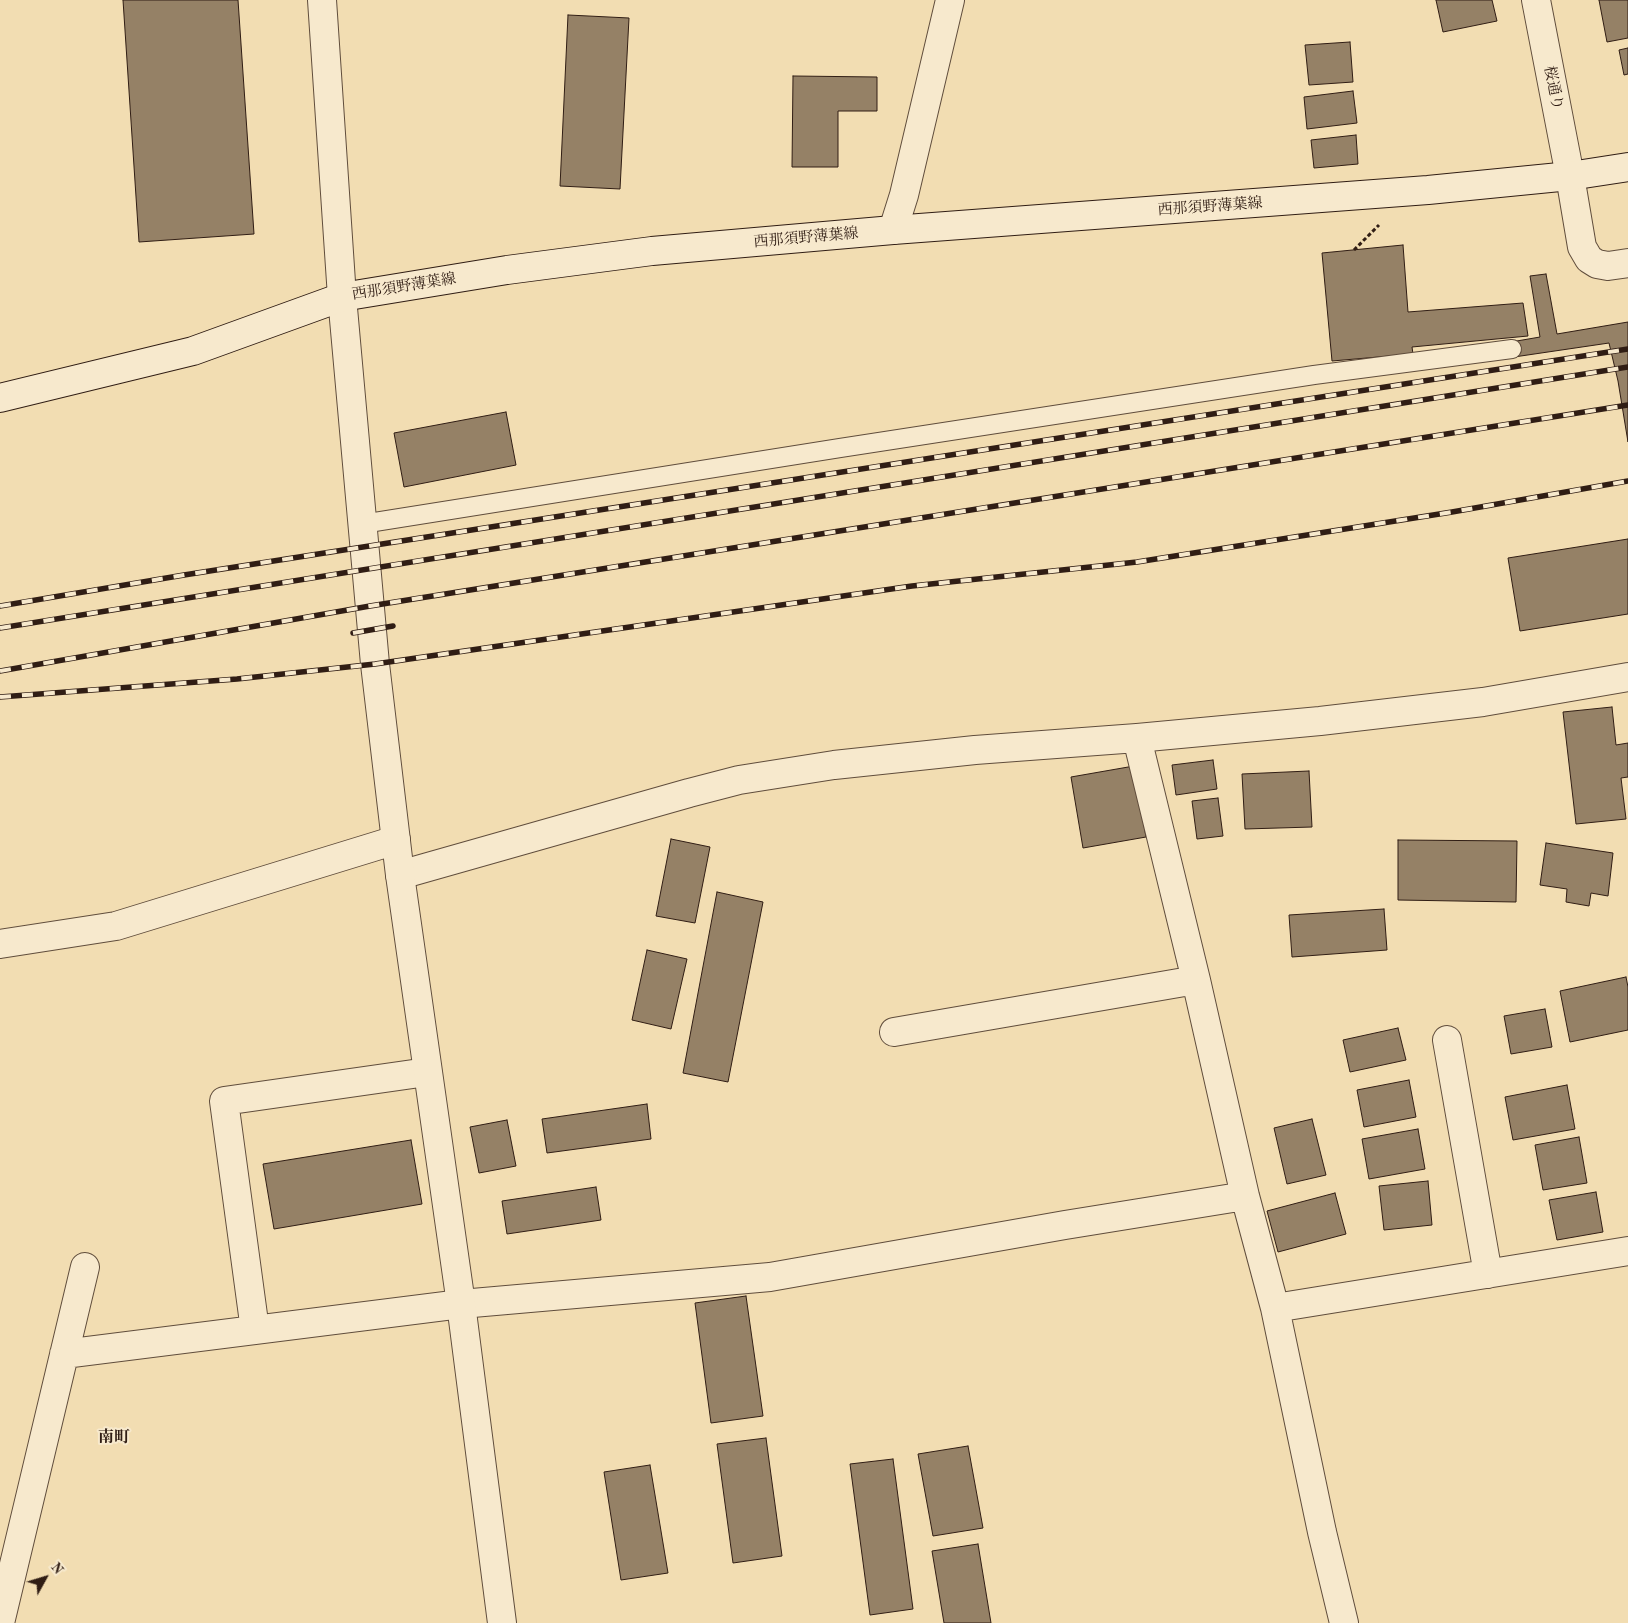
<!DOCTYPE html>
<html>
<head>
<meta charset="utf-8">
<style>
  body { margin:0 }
  #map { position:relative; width:1628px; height:1623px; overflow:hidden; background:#f2ddb2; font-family:"Old Standard TT",serif }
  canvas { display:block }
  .north { position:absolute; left:20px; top:1553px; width:50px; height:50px; -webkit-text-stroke:4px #f7e9cd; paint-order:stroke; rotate:51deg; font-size:14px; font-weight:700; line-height:20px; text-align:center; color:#301d14 }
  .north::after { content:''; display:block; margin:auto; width:18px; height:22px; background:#301d14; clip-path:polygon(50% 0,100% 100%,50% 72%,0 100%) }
</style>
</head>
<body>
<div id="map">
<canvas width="1628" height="1623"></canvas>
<div class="north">N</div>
</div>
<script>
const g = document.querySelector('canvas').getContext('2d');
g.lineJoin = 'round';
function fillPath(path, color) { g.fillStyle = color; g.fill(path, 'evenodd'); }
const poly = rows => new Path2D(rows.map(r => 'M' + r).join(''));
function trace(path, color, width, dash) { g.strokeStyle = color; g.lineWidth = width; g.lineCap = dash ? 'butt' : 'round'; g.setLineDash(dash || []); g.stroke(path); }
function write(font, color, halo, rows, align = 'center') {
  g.font = font + ' "Old Standard TT","Noto Serif JP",serif'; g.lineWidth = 4; g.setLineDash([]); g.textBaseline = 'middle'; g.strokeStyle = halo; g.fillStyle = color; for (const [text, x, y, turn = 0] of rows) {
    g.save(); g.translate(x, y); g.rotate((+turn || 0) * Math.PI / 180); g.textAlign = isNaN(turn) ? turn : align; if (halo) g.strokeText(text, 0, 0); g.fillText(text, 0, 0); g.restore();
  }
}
const building = poly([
  [123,0,238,0,254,234,139,242,123,0],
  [1436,0,1492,0,1497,21,1443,32,1436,0],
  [1599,0,1628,0,1628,38,1607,42,1599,0],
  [568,15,629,18,620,189,560,186,568,15],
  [1350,42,1353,82,1309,85,1305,45,1350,42],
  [1628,48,1628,74,1624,75,1619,50,1628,48],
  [793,76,877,77,877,111,838,111,838,167,792,167,793,76],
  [1353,91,1357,123,1307,129,1304,97,1353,91],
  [1356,135,1358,164,1314,168,1311,140,1356,135],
  [1403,245,1408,312,1523,303,1528,336,1412,347,1413,354,1332,361,1322,253,1403,245],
  [1546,274,1557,334,1628,322,1628,442,1618,381,1609,343,1514,357,1511,342,1540,337,1530,276,1546,274],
  [506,412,516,465,404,487,394,433,506,412],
  [1628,539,1628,614,1520,631,1508,558,1628,539],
  [1612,707,1616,745,1628,743,1628,777,1621,778,1626,819,1576,824,1563,712,1612,707],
  [1213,760,1217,789,1176,795,1172,765,1213,760],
  [1134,766,1146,837,1083,848,1071,777,1134,766],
  [1309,771,1312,827,1245,829,1242,774,1309,771],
  [1218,798,1223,836,1197,839,1192,801,1218,798],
  [671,839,710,847,695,923,656,916,671,839],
  [1398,840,1517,841,1516,902,1398,900,1398,840],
  [1546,843,1613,853,1608,896,1591,893,1589,906,1566,902,1567,889,1540,885,1546,843],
  [717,892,763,902,728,1082,683,1073,717,892],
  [1384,909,1387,950,1292,957,1289,915,1384,909],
  [647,950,687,959,671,1029,632,1020,647,950],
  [1626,977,1628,987,1628,1030,1570,1042,1560,991,1626,977],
  [1545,1009,1552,1047,1511,1054,1504,1016,1545,1009],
  [1398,1028,1406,1060,1350,1072,1343,1040,1398,1028],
  [1409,1080,1416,1117,1364,1127,1357,1090,1409,1080],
  [1567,1085,1575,1129,1513,1140,1505,1097,1567,1085],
  [647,1104,651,1139,547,1153,542,1119,647,1104],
  [1312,1119,1326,1175,1287,1184,1274,1128,1312,1119],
  [507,1120,516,1166,479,1173,470,1127,507,1120],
  [1418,1129,1425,1169,1369,1179,1362,1139,1418,1129],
  [1579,1137,1587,1183,1543,1190,1535,1145,1579,1137],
  [411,1140,422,1204,274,1229,263,1164,411,1140],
  [1428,1181,1432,1225,1384,1230,1379,1186,1428,1181],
  [596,1187,601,1220,507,1234,502,1201,596,1187],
  [1596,1192,1603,1232,1557,1240,1549,1200,1596,1192],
  [1335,1193,1346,1234,1278,1252,1267,1211,1335,1193],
  [746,1296,763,1416,711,1423,695,1303,746,1296],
  [766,1438,782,1556,733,1563,717,1444,766,1438],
  [968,1446,983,1528,933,1536,918,1454,968,1446],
  [893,1459,913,1609,870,1615,850,1464,893,1459],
  [650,1465,668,1573,621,1580,604,1472,650,1465],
  [978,1544,991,1623,944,1623,932,1551,978,1544]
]);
fillPath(building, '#958166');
trace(building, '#301d14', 1);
const service = poly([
  [362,524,840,448,1314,375,1512,349]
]);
const minor = poly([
  [893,230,904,195,950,0],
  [1137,738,1196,980,1245,1196,1275,1308,1322,1532,1344,1623],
  [400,875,689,793,739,780,834,765,975,750,1137,738,1320,721,1483,702,1628,677],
  [0,944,116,926,396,840],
  [894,1032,1196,980],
  [1447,1040,1488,1274],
  [1275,1308,1628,1251],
  [255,1330,224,1101,427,1072],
  [64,1354,461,1304,770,1277,1065,1225,1245,1196],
  [0,1623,85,1267]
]);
const tertiary = poly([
  [322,0,342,297,375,664,400,875,461,1304,502,1623],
  [1536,0,1570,176,1582,247,1589,259,1597,264,1608,266,1628,263]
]);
const secondary = poly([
  [0,398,193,351,342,297,507,270,652,251,893,230,1428,190,1570,176,1628,167]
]);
trace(service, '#604d3c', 20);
trace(minor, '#604d3c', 30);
trace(tertiary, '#604d3c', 30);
trace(secondary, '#301d14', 30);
trace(poly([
  [1354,250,1379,225]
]), '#301d14', 3, [4, 2.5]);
trace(service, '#f7e9cd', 18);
trace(minor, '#f7e9cd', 28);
trace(tertiary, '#f7e9cd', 28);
trace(secondary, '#f7e9cd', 28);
const rail = poly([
  [0,606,184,575,1628,349],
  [0,628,1628,367],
  [353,633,393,626],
  [0,671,370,606,1628,405],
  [0,697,237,679,375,664,912,586,1137,562,1452,512,1628,481]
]);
trace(rail, '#301d14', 5.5);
trace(rail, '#f7e9cd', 4, [11]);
write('15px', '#301d14', '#f7e9cd', [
  ["桜通り",1553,88,79],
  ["西那須野薄葉線",1210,207,-4],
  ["西那須野薄葉線",806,238,-5],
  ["西那須野薄葉線",404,287,-9]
]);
write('bold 16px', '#301d14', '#f7e9cd', [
  ["南町",114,1438]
]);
</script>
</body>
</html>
